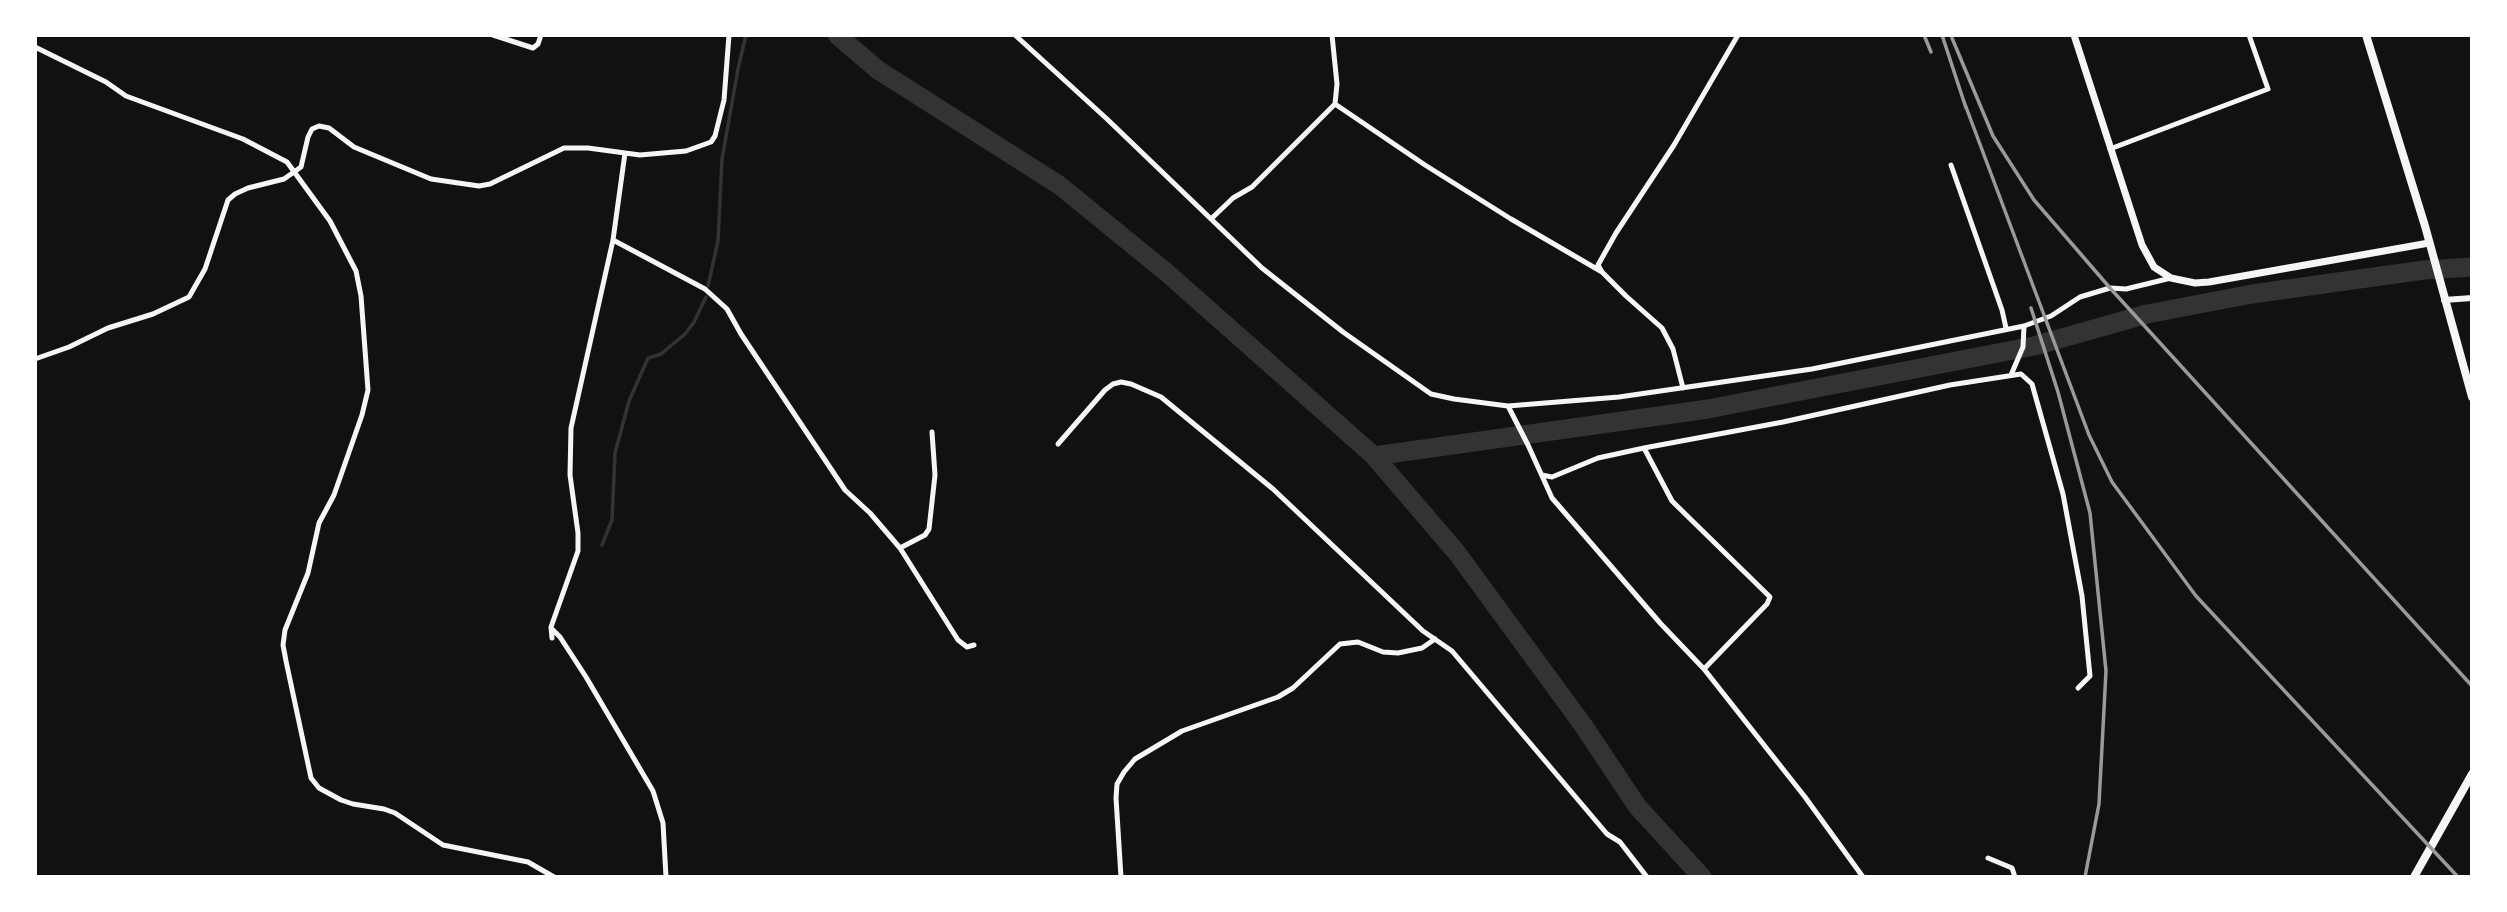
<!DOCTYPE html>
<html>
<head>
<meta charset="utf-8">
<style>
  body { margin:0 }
  #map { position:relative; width:2507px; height:912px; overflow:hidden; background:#111; font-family:Helvetica,sans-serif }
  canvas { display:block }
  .frame { position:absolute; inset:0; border:37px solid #fff; pointer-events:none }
</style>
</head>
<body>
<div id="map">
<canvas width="2507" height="912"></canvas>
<div class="frame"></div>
</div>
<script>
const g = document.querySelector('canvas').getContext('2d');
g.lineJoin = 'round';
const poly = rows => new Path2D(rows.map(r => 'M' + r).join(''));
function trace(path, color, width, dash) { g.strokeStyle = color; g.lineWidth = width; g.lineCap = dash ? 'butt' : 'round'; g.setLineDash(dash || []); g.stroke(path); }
trace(poly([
  [708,286,718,241,722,159,738,69,746,35],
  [602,545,612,520,615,453,629,401,648,358,661,354,685,334,694,322,706,297]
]), '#333', 3.5);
trace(poly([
  [837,35,878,70,1059,185,1166,272,1374,456,1457,553,1583,725,1637,806,1702,877],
  [1374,456,1708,409,2034,346,2147,314,2252,294,2424,270,2472,267]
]), '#333', 19);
trace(poly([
  [493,35,533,48,538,44,541,35],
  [1015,35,1107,119,1262,268,1343,332,1431,394,1454,399,1508,406,1619,397,1812,369,2024,326,2051,316,2080,297,2110,288,2126,289,2171,278],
  [1332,35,1337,84,1335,104],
  [35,47,106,82,126,96,243,139,287,162,330,221,356,271,361,296,368,390,362,415,334,495,319,523,308,573,285,630,283,645,286,661,311,778,319,788,341,800,353,804,384,809,395,813,443,845,528,862,554,877],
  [2110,149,2268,89,2249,35],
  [1951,165,2002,310,2006,328],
  [1211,219,1233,198,1252,187,1335,104,1425,165,1511,219,1602,272],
  [613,240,705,289,727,309,741,334,845,490,870,513,900,548,958,640,967,647,974,645],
  [35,359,69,347,108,328,153,314,189,297,205,269,228,200,235,194,248,188,284,179,301,167,308,137,312,129,319,126,329,128,354,147,431,179,479,186,490,184,564,148,588,148,640,155,686,151,711,142,715,136,724,100,729,35],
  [2011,375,2023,347,2024,326],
  [1683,388,1673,349,1662,328,1626,296,1602,272,1598,265,1616,233,1674,145,1738,35],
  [1508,406,1528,445,1552,498,1661,624,1704,669,1805,797,1863,877],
  [1058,444,1105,390,1113,384,1121,382,1131,384,1161,397,1273,489,1423,631,1452,651,1607,834,1620,842,1647,877],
  [1644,448,1672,501,1770,597,1767,604,1704,669],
  [1542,475,1552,477,1598,458,1644,448,1783,422,1950,385,2021,374,2032,384,2063,494,2082,596,2090,676,2078,688],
  [900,548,925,535,929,529,935,475,932,432],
  [551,628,560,637,586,677,653,791,663,823,666,877],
  [552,638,551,627,578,551,578,533,570,475,571,428,613,240,625,153],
  [1988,858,2012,868,2015,877],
  [1121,877,1116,798,1117,784,1124,772,1135,759,1182,731,1278,697,1293,688,1340,644,1358,642,1383,652,1398,653,1422,648,1435,639]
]), '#f5f5f5', 5);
trace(poly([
  [2444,300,2472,298]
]), '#f5f5f5', 6);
trace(poly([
  [2074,35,2142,245,2154,267,2171,278,2195,283,2209,282,2429,243]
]), '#f5f5f5', 7);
trace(poly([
  [2366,35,2425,226,2472,397],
  [2414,877,2472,774]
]), '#f5f5f5', 8);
trace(poly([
  [1924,35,1931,52],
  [1942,35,1966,108],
  [1952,38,1993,136,2034,200,2110,288,2472,686],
  [1963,99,2089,435,2112,482,2196,596,2458,877],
  [2031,308,2058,392,2090,513,2106,671,2099,804,2085,877]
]), '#9a9a9a', 3.5);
</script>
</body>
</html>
